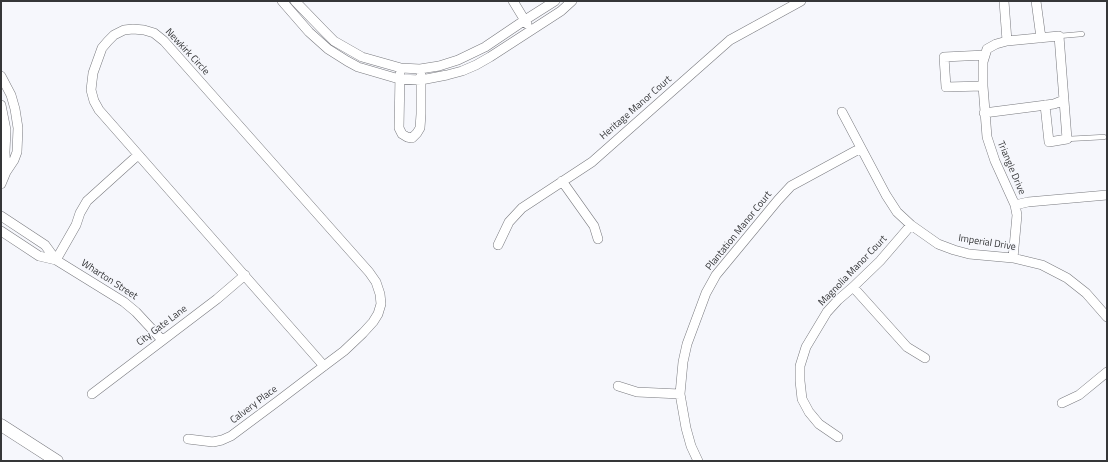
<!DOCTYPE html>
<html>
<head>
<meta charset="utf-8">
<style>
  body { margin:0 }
  #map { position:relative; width:1108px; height:462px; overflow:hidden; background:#f6f7fc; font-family:"Titillium Web",sans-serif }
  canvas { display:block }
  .frame { position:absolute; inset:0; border:2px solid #353638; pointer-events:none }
</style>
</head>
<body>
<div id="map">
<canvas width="1108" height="462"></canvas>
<div class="frame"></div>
</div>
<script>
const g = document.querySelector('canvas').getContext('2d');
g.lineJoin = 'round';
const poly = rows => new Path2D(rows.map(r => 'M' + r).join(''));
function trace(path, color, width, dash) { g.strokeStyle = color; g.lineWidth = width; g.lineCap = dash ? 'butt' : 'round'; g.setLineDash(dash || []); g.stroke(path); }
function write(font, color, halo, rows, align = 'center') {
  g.font = font + ' "Titillium Web",sans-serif'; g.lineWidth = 3; g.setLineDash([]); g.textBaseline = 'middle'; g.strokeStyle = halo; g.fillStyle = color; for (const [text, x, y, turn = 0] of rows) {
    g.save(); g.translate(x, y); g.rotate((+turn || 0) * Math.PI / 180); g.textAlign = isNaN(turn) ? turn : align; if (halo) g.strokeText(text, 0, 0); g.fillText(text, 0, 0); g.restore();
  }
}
const lane = poly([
  [1059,36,1082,34],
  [1067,139,1104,137]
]);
const street = poly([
  [282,1,309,32,328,49,347,61,358,67,399,79,421,80,447,75,462,71,476,65,490,57,561,11,572,1],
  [295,1,325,32,334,41,362,57,401,68,420,69,439,66,458,60,485,47,525,20,555,1],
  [513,1,527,24],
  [1004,1,1007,41],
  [1036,1,1041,38],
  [400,74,399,128,402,134,407,137,412,138,417,133,420,128,421,114,421,75],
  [1,76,11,95,15,109,18,128,17,152,14,160,6,172,1,184],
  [983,86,946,87,944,57,985,55],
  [1,105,6,130,5,152,6,172],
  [842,112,886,195,897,212,911,225,938,244,954,250,969,254,1013,258,1042,265,1067,278,1086,293,1107,317],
  [984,113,1054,104,1064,100],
  [562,181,594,226,598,239],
  [1015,205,1028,202,1107,195],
  [1,216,45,245,56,260,124,302,136,312,162,340],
  [1,231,39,256,56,260],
  [498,245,509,222,522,208,592,162,730,40,801,1],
  [1013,258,1017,215,1015,205,995,161,987,137,983,86,983,62,987,49,996,44,1007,41,1059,36,1067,139,1049,142,1045,105],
  [56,260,76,225,80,213,87,201,138,155],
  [853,287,907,347,925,358],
  [618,386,637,392,680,394],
  [92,394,217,299,245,275],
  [1062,403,1079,395,1107,372],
  [838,437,819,424,809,412,802,399,800,381,800,366,806,347,827,312,838,300,853,287,880,261,911,225],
  [188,439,213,442,222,440,231,436,278,401,324,366,344,351,363,333,373,322,378,314,381,304,380,294,376,282,369,272,164,41,154,33,144,30,133,29,124,30,114,35,108,41,102,48,93,73,91,90,94,101,99,110,324,366],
  [698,461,691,446,686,428,680,394,683,362,687,344,706,293,716,275,778,200,791,186,861,148]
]);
const secondary = poly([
  [1,425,57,461]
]);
trace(lane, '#78797e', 5.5);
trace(street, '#78797e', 10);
trace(secondary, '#78797e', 13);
trace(lane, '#fff', 4.5);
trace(street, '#fff', 9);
trace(secondary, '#fff', 12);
write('10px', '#353638', '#f6f7fc', [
  ["Newkirk Circle",187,52,47],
  ["Heritage Manor Court",636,108,-41],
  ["Triangle Drive",1011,168,67],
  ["Plantation Manor Court",739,231,-51],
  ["Imperial Drive",987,243,9],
  ["Magnolia Manor Court",853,271,-46],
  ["Wharton Street",109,280,33],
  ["City Gate Lane",162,326,-37],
  ["Calvery Place",254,405,-37]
]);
</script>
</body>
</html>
